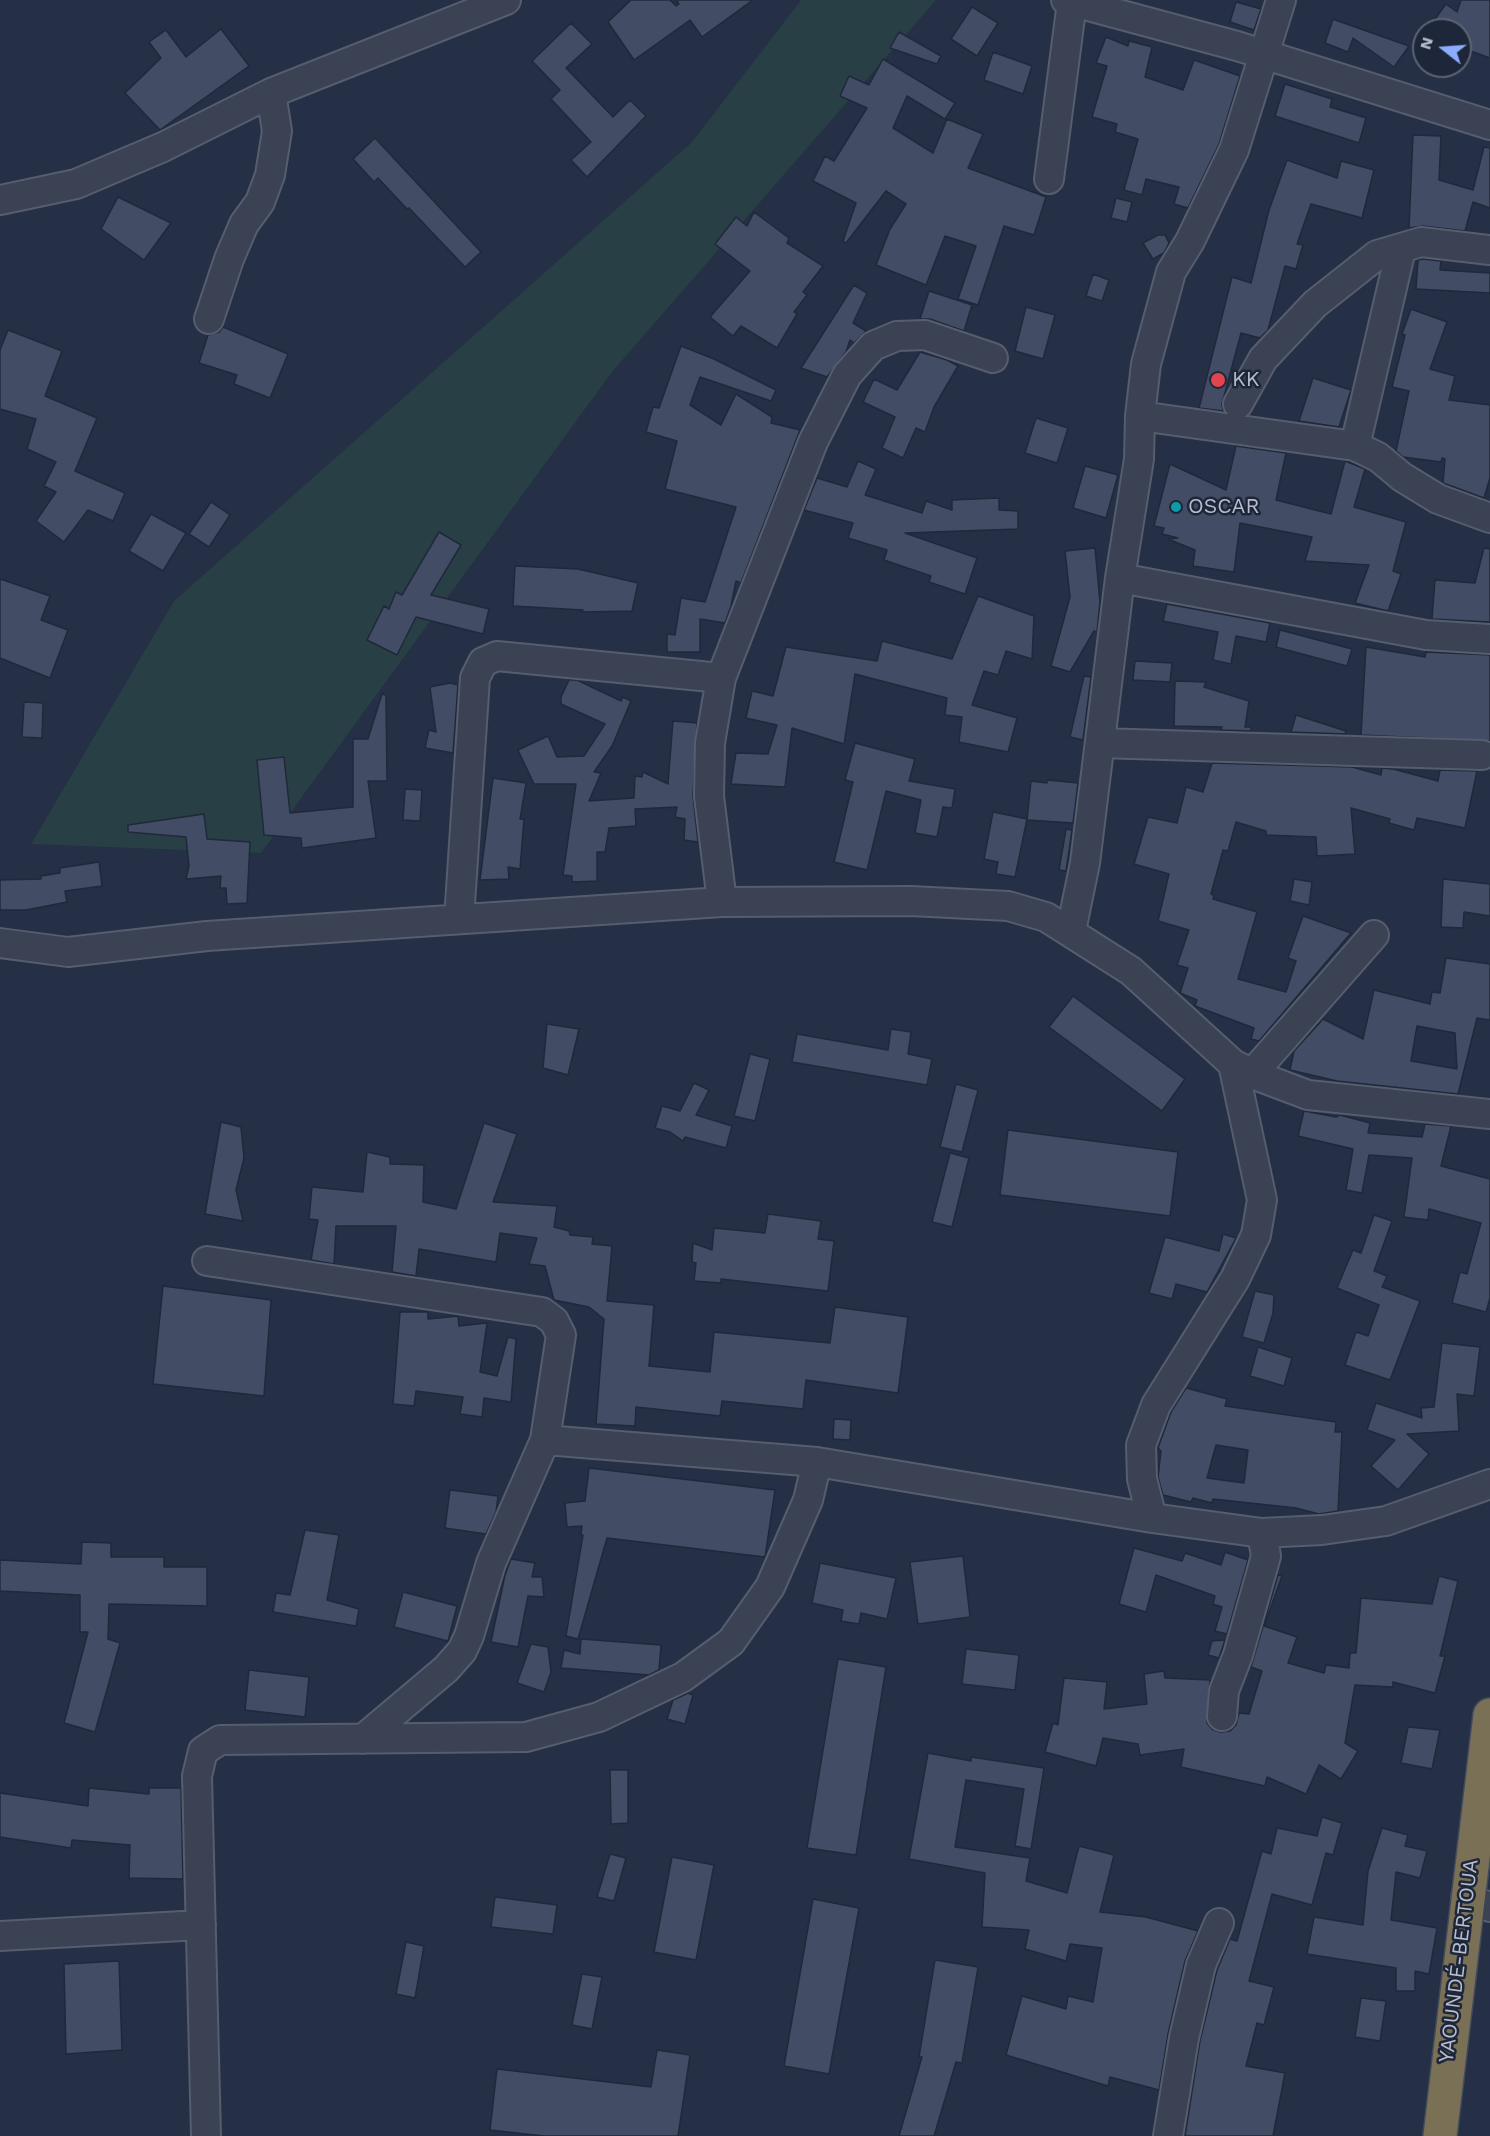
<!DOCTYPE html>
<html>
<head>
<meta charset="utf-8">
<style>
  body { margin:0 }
  #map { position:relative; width:1490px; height:2136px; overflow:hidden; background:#252f45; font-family:"Work Sans",sans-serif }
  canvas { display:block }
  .north { position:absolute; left:1412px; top:18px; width:60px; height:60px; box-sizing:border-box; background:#1e2739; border:2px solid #5b6374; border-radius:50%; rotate:287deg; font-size:16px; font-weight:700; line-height:24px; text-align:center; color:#b7bdcd }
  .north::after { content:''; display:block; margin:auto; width:21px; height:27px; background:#8bacff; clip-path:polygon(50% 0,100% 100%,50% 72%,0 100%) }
</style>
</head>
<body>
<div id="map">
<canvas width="1490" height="2136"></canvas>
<div class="north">N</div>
</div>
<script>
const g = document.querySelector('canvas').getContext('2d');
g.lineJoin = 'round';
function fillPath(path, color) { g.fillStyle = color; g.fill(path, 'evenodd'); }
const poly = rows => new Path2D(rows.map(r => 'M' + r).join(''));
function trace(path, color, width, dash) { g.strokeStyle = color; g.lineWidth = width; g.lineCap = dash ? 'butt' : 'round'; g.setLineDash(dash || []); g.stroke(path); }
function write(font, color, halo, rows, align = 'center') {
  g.font = font + ' "Work Sans",sans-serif'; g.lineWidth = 5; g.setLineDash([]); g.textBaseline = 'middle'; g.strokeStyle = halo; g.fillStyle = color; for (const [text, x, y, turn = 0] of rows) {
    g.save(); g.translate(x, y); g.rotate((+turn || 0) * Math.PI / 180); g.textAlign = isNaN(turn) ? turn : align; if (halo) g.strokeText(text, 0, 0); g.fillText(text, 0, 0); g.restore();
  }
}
fillPath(poly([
  [801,0,936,0,612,372,261,853,31,844,174,601,692,142]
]), '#273f45');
const building = poly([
  [631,0,670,0,676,6,679,4,676,0,753,0,702,37,690,20,634,60,608,22,631,0],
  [1461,0,1490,0,1490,58,1460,47,1460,30,1427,30,1446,4,1457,12,1461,0],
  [1236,2,1261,9,1254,30,1230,22,1236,2],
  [972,7,998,23,977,56,951,39,972,7],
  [1333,19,1338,21,1409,46,1394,67,1353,38,1348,52,1325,43,1333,19],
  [571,23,592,44,566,68,613,117,630,100,646,116,587,177,571,160,591,142,551,99,560,90,532,61,571,23],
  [221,29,249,66,160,130,125,93,161,58,149,42,166,30,186,57,221,29],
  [899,32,941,56,937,64,890,48,899,32],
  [1106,37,1128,46,1129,41,1152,47,1145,77,1183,90,1194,60,1240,76,1219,144,1188,208,1174,204,1179,187,1146,179,1142,195,1124,190,1138,139,1115,132,1117,124,1092,117,1107,66,1096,63,1106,37],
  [993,52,1032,66,1023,94,984,80,993,52],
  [883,59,955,103,945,119,907,96,893,128,933,153,947,119,983,134,968,168,1046,197,1034,235,1004,226,978,305,958,299,976,246,945,236,926,285,876,265,890,229,906,204,886,191,846,243,843,241,856,203,813,181,825,156,834,161,867,108,840,96,849,76,869,85,883,59],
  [1285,84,1332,99,1330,107,1366,118,1359,143,1275,116,1285,84],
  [1413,135,1441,136,1439,180,1473,190,1484,147,1490,148,1490,208,1473,202,1465,231,1423,226,1409,228,1413,135],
  [375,138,481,252,465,267,409,208,407,209,378,178,374,182,353,159,375,138],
  [1287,160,1337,178,1341,161,1374,170,1362,218,1311,204,1297,244,1303,245,1296,269,1285,266,1268,330,1260,338,1241,333,1222,404,1223,411,1199,408,1232,277,1251,283,1269,210,1287,160],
  [118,197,171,223,144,260,101,229,118,197],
  [1116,198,1132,202,1127,222,1111,218,1116,198],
  [754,212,789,238,787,243,823,266,803,292,807,295,794,312,797,314,777,348,741,326,733,336,710,317,750,271,715,244,736,217,747,226,754,212],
  [1158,235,1165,235,1169,243,1164,253,1153,259,1143,243,1158,235],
  [1422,259,1441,261,1440,270,1490,273,1490,293,1416,289,1418,260,1422,259],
  [1093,274,1109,280,1102,301,1086,296,1093,274],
  [854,285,867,293,853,323,866,331,854,343,850,340,846,352,827,377,801,368,854,285],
  [929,291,972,305,964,331,930,319,920,319,929,291],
  [1026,307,1055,315,1043,359,1015,351,1026,307],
  [1411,309,1447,322,1430,369,1455,376,1449,400,1490,405,1490,478,1484,498,1443,483,1445,459,1442,458,1441,462,1403,457,1396,451,1409,391,1392,387,1405,335,1402,334,1411,309],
  [223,327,288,354,270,398,234,384,237,375,199,363,208,335,219,332,223,327],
  [8,330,62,351,45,396,97,418,75,471,125,493,113,521,88,510,64,542,36,521,56,492,44,486,56,462,27,449,36,419,0,409,0,350,8,330],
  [681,346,714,359,776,390,771,401,700,377,690,405,721,425,736,394,772,417,771,423,800,430,741,583,736,581,731,606,725,623,700,619,700,652,667,652,667,634,675,635,681,598,705,602,736,507,665,489,677,441,646,432,653,407,659,408,681,346],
  [920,352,947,360,958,366,934,407,925,432,916,428,903,458,882,448,895,417,863,402,874,379,897,390,920,352],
  [1313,378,1351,390,1339,427,1299,421,1313,378],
  [1036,418,1068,428,1057,463,1025,453,1036,418],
  [1236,446,1286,453,1276,500,1331,514,1345,461,1365,469,1354,507,1406,522,1393,571,1401,574,1388,611,1355,603,1369,565,1305,561,1312,537,1240,523,1234,572,1193,566,1195,550,1168,539,1178,538,1162,534,1164,528,1154,526,1170,464,1226,490,1236,446],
  [858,461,876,469,865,495,922,513,926,501,952,510,952,500,999,498,999,510,1018,511,1018,529,905,533,977,558,965,594,929,582,931,576,884,560,887,550,848,538,853,523,804,510,817,478,847,487,858,461],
  [1085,466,1118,475,1106,518,1073,508,1085,466],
  [211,502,230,515,209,547,189,534,211,502],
  [151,514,186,533,163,571,129,551,151,514],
  [439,532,461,545,431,595,489,609,483,634,416,617,397,655,367,640,384,606,389,609,396,592,402,595,439,532],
  [1095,548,1100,602,1097,632,1094,631,1070,672,1051,666,1070,597,1065,551,1095,548],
  [1484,548,1490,549,1490,622,1432,619,1435,580,1475,583,1484,548],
  [515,566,578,569,638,583,632,611,582,612,583,610,513,606,515,566],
  [0,579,50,596,41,620,68,630,50,678,0,658,0,579],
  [978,596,1034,616,1032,659,1006,651,998,675,984,671,972,705,1017,718,1008,752,959,742,962,717,945,715,947,698,855,674,844,744,792,728,785,787,731,784,736,753,768,754,777,725,746,718,752,691,773,696,786,647,877,661,882,641,952,659,978,596],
  [1167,604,1270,623,1266,642,1236,636,1231,664,1213,660,1218,632,1163,621,1167,604],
  [1280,630,1352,649,1347,666,1276,647,1280,630],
  [1366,647,1425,657,1426,652,1490,655,1490,741,1361,735,1366,647],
  [1135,661,1172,663,1170,682,1133,680,1135,661],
  [1084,676,1091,677,1083,740,1070,737,1084,676],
  [569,680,577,680,621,701,623,697,631,701,612,746,594,772,601,773,589,801,634,798,635,776,642,777,643,772,668,784,673,721,697,723,693,796,698,842,684,840,685,819,675,817,677,807,635,809,636,826,609,828,605,852,597,852,597,881,572,882,572,876,563,875,576,784,534,784,518,750,548,736,557,757,584,756,605,724,561,704,561,697,569,680],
  [1175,681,1206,682,1204,687,1249,701,1245,727,1251,727,1251,731,1221,730,1222,727,1174,726,1175,681],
  [450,683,458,685,453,753,425,748,429,730,436,732,430,687,450,683],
  [382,694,386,695,387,781,368,781,376,838,302,848,301,838,264,835,257,760,284,757,290,813,353,807,353,739,368,739,382,694],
  [24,702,43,703,42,738,22,737,24,702],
  [1296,715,1346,731,1345,734,1291,732,1296,715],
  [855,743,915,759,909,781,955,789,952,808,943,807,937,837,915,833,921,800,886,791,867,870,834,862,853,782,845,780,855,743],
  [1212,763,1352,767,1381,775,1382,768,1393,769,1438,781,1440,770,1477,771,1465,828,1417,818,1414,830,1389,823,1390,819,1351,808,1355,854,1317,856,1316,837,1266,835,1266,831,1236,822,1228,851,1223,850,1211,894,1214,896,1213,899,1257,912,1238,979,1286,992,1296,961,1288,958,1303,916,1351,933,1259,1041,1251,1039,1254,1028,1195,1006,1197,1000,1180,993,1188,968,1177,965,1189,930,1158,921,1169,874,1134,864,1148,817,1177,823,1186,787,1203,792,1212,763],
  [493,778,526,783,520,819,524,819,520,869,508,867,509,879,480,880,493,778],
  [1047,780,1078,783,1073,823,1027,820,1031,781,1047,783,1047,780],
  [405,789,422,790,420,821,403,820,405,789],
  [993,812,1027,819,1015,877,996,874,998,862,984,859,993,812],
  [204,814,207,839,250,842,247,903,227,904,226,888,220,888,221,876,186,879,189,866,186,837,128,832,128,825,204,814],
  [1066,829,1072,830,1066,871,1059,870,1066,829],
  [99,862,102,886,65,891,67,902,26,910,0,910,0,880,41,879,41,876,60,873,60,868,99,862],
  [1294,879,1312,882,1309,905,1290,901,1294,879],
  [1443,879,1490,884,1490,916,1464,912,1463,928,1441,927,1443,879],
  [1446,958,1490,964,1490,1020,1477,1018,1458,1094,1337,1081,1290,1070,1294,1051,1323,1019,1363,1039,1374,990,1430,1004,1432,992,1440,993,1446,958],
  [1417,1026,1455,1033,1457,1069,1411,1061,1417,1026],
  [1073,996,1185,1079,1162,1111,1049,1027,1073,996],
  [547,1024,579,1029,568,1075,543,1068,547,1024],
  [891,1029,911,1032,908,1054,932,1059,927,1085,792,1062,797,1034,888,1050,891,1029],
  [750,1054,770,1059,755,1121,734,1116,750,1054],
  [694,1083,709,1090,696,1115,732,1126,726,1148,685,1137,683,1141,670,1132,655,1128,662,1106,680,1111,694,1083],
  [956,1084,978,1090,962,1152,940,1147,956,1084],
  [1304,1111,1336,1117,1340,1115,1370,1123,1368,1133,1422,1137,1425,1124,1451,1126,1441,1166,1490,1179,1490,1298,1486,1312,1452,1303,1460,1272,1467,1274,1481,1223,1429,1209,1428,1220,1404,1217,1412,1158,1369,1155,1362,1193,1346,1190,1353,1149,1298,1136,1304,1111],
  [221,1122,241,1127,244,1158,236,1190,243,1221,205,1214,221,1122],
  [484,1123,517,1134,493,1202,557,1206,554,1227,569,1231,570,1235,593,1237,592,1244,612,1246,607,1301,654,1305,649,1366,710,1372,714,1332,830,1343,835,1307,908,1317,898,1393,806,1380,803,1409,722,1401,720,1416,636,1407,635,1426,596,1424,604,1319,589,1307,554,1300,545,1266,529,1264,537,1238,500,1233,496,1262,419,1249,416,1276,392,1272,396,1226,336,1226,334,1264,311,1260,318,1220,309,1219,312,1187,363,1192,367,1152,390,1157,390,1164,424,1165,423,1202,456,1209,484,1123],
  [1008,1130,1178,1152,1170,1216,1000,1195,1008,1130],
  [950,1153,969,1158,952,1227,932,1222,950,1153],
  [768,1214,821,1221,818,1239,834,1241,828,1291,721,1279,721,1283,694,1281,696,1263,692,1262,693,1243,712,1250,714,1228,765,1233,768,1214],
  [1374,1215,1392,1221,1374,1271,1387,1276,1382,1287,1420,1301,1390,1380,1345,1365,1356,1332,1368,1336,1379,1305,1337,1288,1353,1250,1361,1253,1374,1215],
  [1223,1234,1236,1238,1207,1292,1176,1284,1172,1299,1149,1293,1165,1237,1219,1251,1223,1234],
  [163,1286,271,1300,264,1396,153,1384,163,1286],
  [1255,1291,1274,1295,1273,1313,1264,1343,1242,1337,1255,1291],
  [400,1312,428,1312,428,1319,458,1316,459,1326,487,1323,480,1372,497,1376,508,1337,516,1339,511,1402,484,1398,482,1417,460,1414,463,1397,416,1391,414,1406,393,1404,400,1312],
  [1442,1343,1480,1347,1474,1396,1457,1394,1459,1431,1407,1434,1429,1454,1398,1490,1371,1466,1395,1440,1367,1430,1376,1403,1422,1418,1421,1408,1434,1407,1442,1343],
  [1258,1347,1292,1358,1284,1386,1250,1376,1258,1347],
  [1186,1388,1227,1399,1225,1406,1336,1422,1335,1432,1342,1432,1338,1511,1319,1514,1296,1508,1213,1499,1212,1503,1193,1498,1191,1502,1163,1495,1158,1477,1161,1451,1158,1448,1171,1412,1186,1388],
  [1216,1445,1248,1450,1244,1483,1207,1478,1216,1445],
  [834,1419,851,1420,850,1440,833,1439,834,1419],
  [589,1468,775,1490,765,1557,607,1538,578,1639,566,1636,583,1535,581,1535,582,1526,567,1527,565,1503,585,1501,589,1468],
  [450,1490,498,1496,496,1512,486,1534,445,1528,450,1490],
  [305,1530,339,1535,327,1600,359,1609,356,1626,273,1612,276,1593,290,1595,305,1530],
  [82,1542,111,1543,111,1557,164,1557,164,1567,207,1567,207,1606,109,1604,108,1639,120,1643,95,1732,64,1723,88,1632,80,1632,80,1595,0,1591,0,1560,81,1564,82,1542],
  [1134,1548,1182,1561,1185,1553,1221,1565,1225,1552,1248,1560,1227,1634,1215,1631,1222,1607,1213,1604,1215,1596,1156,1575,1146,1612,1119,1604,1134,1548],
  [963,1556,970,1617,918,1624,910,1562,963,1556],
  [511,1559,535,1563,532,1577,542,1577,544,1597,528,1596,518,1647,491,1642,505,1575,511,1559],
  [820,1563,896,1578,887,1619,861,1613,859,1624,841,1621,843,1610,812,1603,820,1563],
  [1278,1575,1282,1576,1264,1626,1297,1637,1288,1663,1324,1673,1326,1665,1349,1668,1350,1653,1356,1653,1361,1598,1432,1604,1439,1576,1458,1581,1440,1656,1445,1656,1435,1693,1393,1682,1393,1687,1355,1685,1345,1743,1358,1751,1341,1779,1319,1765,1306,1794,1267,1777,1265,1786,1181,1767,1184,1749,1140,1755,1138,1744,1103,1738,1096,1766,1045,1752,1053,1723,1058,1725,1064,1678,1107,1682,1104,1709,1147,1704,1144,1674,1164,1671,1165,1678,1210,1680,1207,1723,1213,1730,1221,1732,1230,1731,1236,1725,1239,1713,1249,1714,1262,1671,1251,1667,1278,1575],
  [403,1592,457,1606,448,1641,394,1627,403,1592],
  [581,1639,661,1645,659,1670,649,1675,561,1668,564,1650,580,1654,581,1639],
  [1225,1640,1219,1658,1208,1655,1212,1641,1225,1640],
  [531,1644,548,1647,551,1672,544,1692,517,1683,531,1644],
  [966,1649,1019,1655,1015,1690,962,1684,966,1649],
  [838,1659,886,1667,856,1855,807,1848,838,1659],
  [249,1670,309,1677,305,1717,245,1710,249,1670],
  [688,1693,693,1695,685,1724,667,1719,673,1700,688,1693],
  [1408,1727,1440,1730,1432,1769,1401,1763,1408,1727],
  [928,1753,971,1761,971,1757,1044,1768,1031,1849,1015,1846,1024,1789,966,1780,955,1847,1030,1858,1026,1881,1067,1893,1079,1846,1114,1855,1100,1912,1146,1917,1198,1931,1185,1961,1168,2034,1159,2090,1110,2077,1108,2086,1006,2055,1022,1996,1066,2009,1068,1996,1093,2002,1102,1948,1070,1944,1066,1961,1025,1949,1029,1930,982,1927,985,1873,909,1859,928,1753],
  [610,1770,628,1770,628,1823,611,1824,610,1770],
  [89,1788,149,1794,149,1788,181,1788,183,1879,129,1878,130,1845,72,1840,71,1848,0,1837,0,1793,88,1806,89,1788],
  [1322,1817,1342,1823,1333,1855,1326,1853,1312,1905,1272,1894,1249,1981,1274,1987,1264,2025,1257,2023,1246,2066,1285,2073,1273,2136,1185,2136,1200,2041,1217,1970,1230,1939,1237,1941,1262,1851,1271,1854,1277,1828,1317,1836,1322,1817],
  [1382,1828,1408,1835,1405,1846,1427,1851,1420,1878,1396,1872,1391,1920,1437,1928,1429,1974,1415,1971,1415,1991,1396,1991,1396,1968,1307,1954,1314,1917,1363,1925,1368,1871,1382,1828],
  [610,1854,626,1858,614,1901,597,1897,610,1854],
  [672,1857,714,1865,696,1960,654,1952,672,1857],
  [495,1897,557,1905,553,1934,491,1927,495,1897],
  [813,1899,859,1908,829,2074,784,2066,813,1899],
  [406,1942,424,1946,415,1998,396,1994,406,1942],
  [935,1960,978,1967,962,2063,956,2062,934,2136,899,2136,922,2057,919,2057,935,1960],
  [119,1961,122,2050,66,2054,64,1964,119,1961],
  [582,1974,602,1977,592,2029,572,2025,582,1974],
  [1361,1998,1386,2001,1380,2041,1355,2037,1361,1998],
  [657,2050,690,2055,678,2136,544,2136,490,2130,497,2069,651,2087,657,2050]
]);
fillPath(building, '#424c65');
trace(building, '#20293b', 1.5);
const minor = poly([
  [1066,0,1237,46,1490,125],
  [1049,179,1072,2],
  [0,200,76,184,163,147,271,93,506,0],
  [209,319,229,259,244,224,260,202,270,175,277,131,271,93],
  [1238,404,1263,359,1315,304,1377,255,1421,242,1490,250],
  [1140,416,1355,446,1378,457,1402,477,1438,499,1490,518],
  [1355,446,1401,249],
  [1120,578,1139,459,1140,416,1146,364,1171,272,1190,241,1234,150,1281,0],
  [1100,743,1482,755],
  [722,902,709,796,710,743,721,678,813,442,847,375,873,346,897,336,925,335,993,358],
  [459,919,475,678,483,662,497,656,721,678],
  [1071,931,1085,863,1120,578,1426,635,1490,639],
  [0,943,68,952,207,936,722,902,911,901,1008,906,1046,917,1131,971,1233,1064,1252,1074,1308,1095,1490,1114],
  [1252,1074,1374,935],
  [207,1261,542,1312,554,1321,561,1335,545,1440,491,1563,469,1636,462,1651,446,1669,363,1739],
  [545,1440,817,1462],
  [1152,1518,1142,1479,1141,1445,1156,1405,1235,1279,1256,1235,1262,1200,1233,1064],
  [1222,1716,1224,1691,1238,1655,1266,1556,1262,1533],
  [1466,1898,1490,1907],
  [0,1936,201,1925],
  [206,2136,197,1776,203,1751,220,1740,526,1737,599,1717,683,1677,731,1642,770,1587,808,1500,817,1462,1152,1518,1262,1533,1322,1530,1386,1521,1490,1484],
  [1168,2136,1184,2038,1201,1965,1219,1923]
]);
const highway = poly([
  [1440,2136,1490,1715]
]);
trace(minor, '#555d6e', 32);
trace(highway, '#414a5b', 36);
trace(minor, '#3a4254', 28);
trace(highway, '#7a7056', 33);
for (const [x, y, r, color] of [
  [1218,380,8,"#e0444e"],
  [1176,507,6,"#0f9aa8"]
]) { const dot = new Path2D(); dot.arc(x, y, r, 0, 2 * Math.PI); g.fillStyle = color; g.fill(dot); trace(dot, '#1e2739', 2); }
write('21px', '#b7bdcd', '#1e2739', [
  ["KK",1232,380],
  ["OSCAR",1188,507]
], 'left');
write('21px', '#b7bdcd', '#1e2739', [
  ["YAOUNDÉ-BERTOUA",1459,1961,-83]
]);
</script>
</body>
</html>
